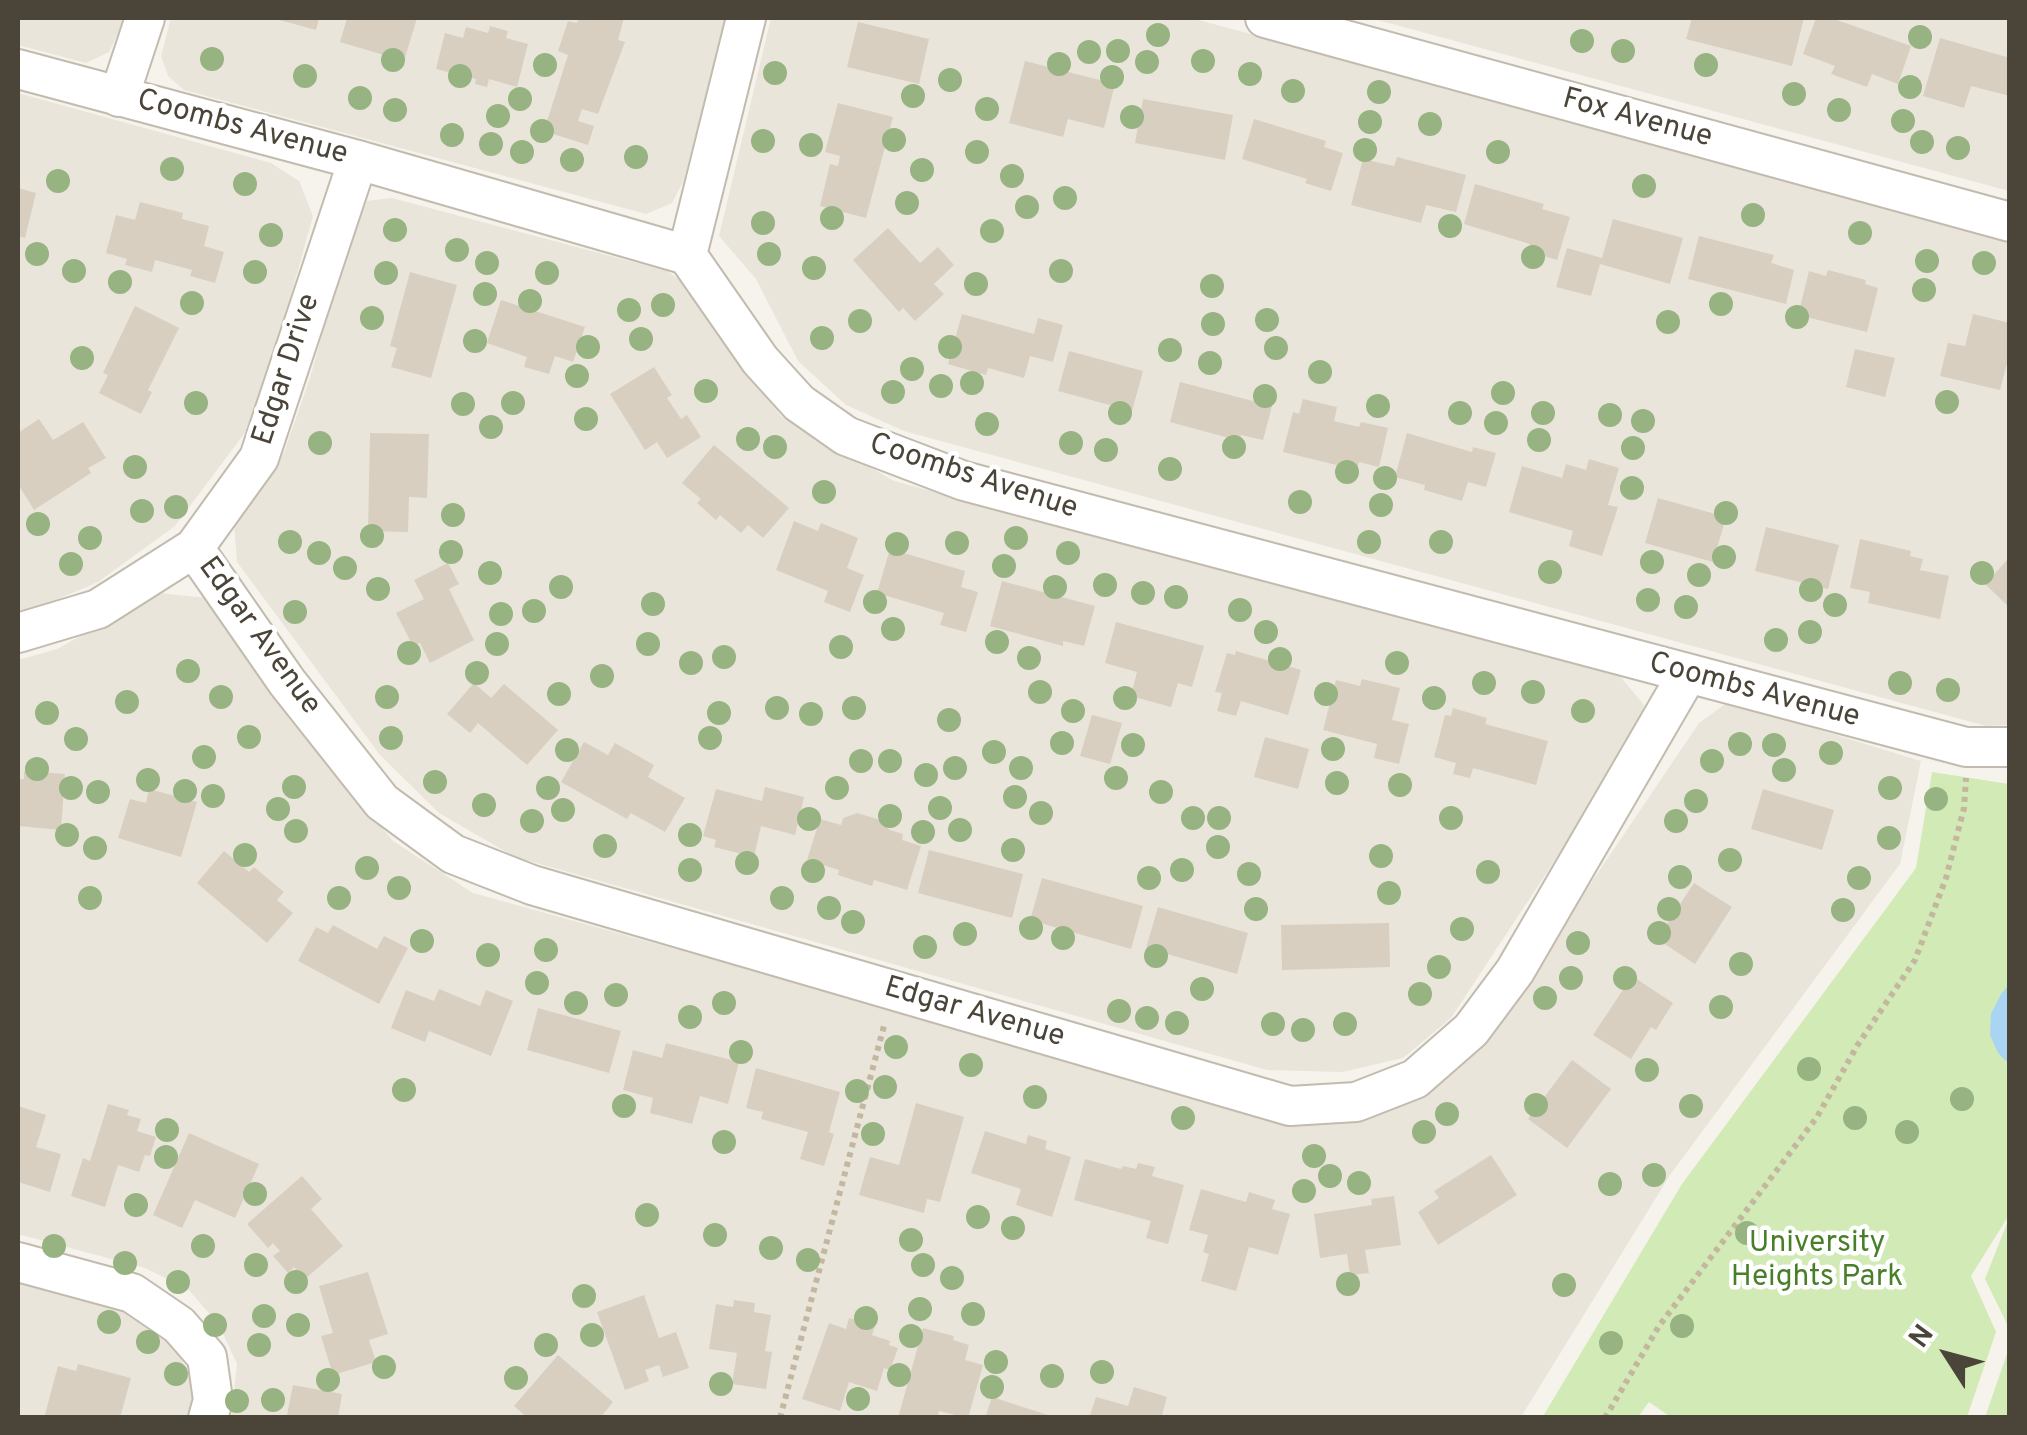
<!DOCTYPE html>
<html>
<head>
<meta charset="utf-8">
<style>
  body { margin:0 }
  #map { position:relative; width:2027px; height:1435px; overflow:hidden; background:#f6f3ec; font-family:Overpass,sans-serif }
  canvas { display:block }
  .frame { position:absolute; inset:0; border:20px solid #4b4439; pointer-events:none }
  .north { position:absolute; left:1897px; top:1305px; width:100px; height:100px; -webkit-text-stroke:8px #fff; paint-order:stroke; rotate:306deg; font-size:28px; font-weight:700; line-height:40px; text-align:center; color:#4b4439 }
  .north::after { content:''; display:block; margin:auto; width:35px; height:45px; background:#4b4439; clip-path:polygon(50% 0,100% 100%,50% 72%,0 100%) }
</style>
</head>
<body>
<div id="map">
<canvas width="2027" height="1435"></canvas>
<div class="frame"></div>
<div class="north">N</div>
</div>
<script>
const g = document.querySelector('canvas').getContext('2d');
g.lineJoin = 'round';
function fillPath(path, color) { g.fillStyle = color; g.fill(path, 'evenodd'); }
const poly = rows => new Path2D(rows.map(r => 'M' + r).join(''));
function trace(path, color, width, dash) { g.strokeStyle = color; g.lineWidth = width; g.lineCap = dash ? 'butt' : 'round'; g.setLineDash(dash || []); g.stroke(path); }
function write(font, color, halo, rows, align = 'center') {
  g.font = font + ' Overpass,sans-serif'; g.lineWidth = 9; g.setLineDash([]); g.textBaseline = 'middle'; g.strokeStyle = halo; g.fillStyle = color; for (const [text, x, y, turn = 0] of rows) {
    g.save(); g.translate(x, y); g.rotate((+turn || 0) * Math.PI / 180); g.textAlign = isNaN(turn) ? turn : align; if (halo) g.strokeText(text, 0, 0); g.fillText(text, 0, 0); g.restore();
  }
}
fillPath(poly([
  [18,18,125,18,109,52,86,63,18,45],
  [171,18,727,18,683,182,672,203,646,214,184,90,168,76,161,56],
  [771,18,1191,18,2009,237,2009,725,1986,726,904,431,846,405,798,361,756,279,719,236],
  [1370,18,2009,18,2009,191],
  [18,93,271,163,299,181,313,216,273,360,247,430,175,526,98,582,18,616],
  [392,198,667,271,699,293,741,365,781,416,894,481,1619,675,1644,705,1634,740,1451,1018,1403,1058,1342,1072,1267,1070,515,857,439,813,380,755,237,562,234,524,284,452,310,378,351,231,367,201],
  [159,593,207,598,340,776,393,841,473,893,889,1008,1344,1118,1433,1090,1506,1009,1699,723,1728,702,1921,761,1900,864,1670,1175,1521,1417,231,1417,237,1364,219,1325,188,1289,145,1268,18,1234,18,660,57,649],
  [18,1281,133,1312,177,1347,194,1391,188,1417,18,1417]
]), '#eae5da');
fillPath(poly([
  [1932,772,2009,784,2009,1215,1971,1276,1996,1332,1967,1417,1672,1418,1649,1402,1638,1417,1542,1418,1682,1184,1916,868],
  [2009,1218,2010,1328,2009,1328,1985,1279],
  [2009,1348,2009,1417,1985,1417]
]), '#d2eab5');
fillPath(poly([
  [2009,985,2009,1064,1998,1053,1990,1035,1991,1014,2001,994]
]), '#a9d4f2');
fillPath(poly([
  [272,18,319,18,316,30],
  [347,18,417,18,404,61,340,42],
  [579,18,624,18,618,40,625,42,598,114,582,109,578,121,594,126,588,145,544,131,568,55,558,51,568,21,577,23],
  [1692,18,1804,18,1792,66,1686,39],
  [1816,18,1831,18,1911,46,1898,84,1872,74,1867,87,1831,74,1835,66,1803,54],
  [858,22,929,39,919,84,847,67],
  [490,26,508,31,506,38,528,44,517,87,489,79,487,87,475,84,476,79,436,69,445,33,463,38,466,27,488,33],
  [1940,38,2010,58,2010,96,1971,86,1964,108,1923,96],
  [1025,61,1115,84,1104,128,1068,119,1063,137,1009,123],
  [1143,99,1233,115,1225,160,1135,143],
  [838,103,893,117,866,218,820,206,830,164,838,166,840,156,825,152],
  [1254,119,1326,141,1324,147,1343,153,1331,191,1305,183,1307,179,1242,159],
  [1397,157,1466,175,1456,212,1426,205,1421,223,1351,205,1363,159,1394,166],
  [1475,184,1544,204,1542,209,1570,217,1557,260,1528,251,1530,244,1464,224],
  [18,188,36,193,25,238,18,236],
  [140,202,183,213,182,219,209,226,204,246,224,252,215,283,190,276,192,270,155,260,152,272,125,265,127,259,106,253,116,215,135,220],
  [1613,219,1683,238,1670,284,1600,264,1591,296,1556,287,1567,248,1602,258],
  [888,228,920,263,938,247,954,265,934,284,944,294,915,321,903,308,899,312,853,260],
  [1699,236,1774,255,1771,263,1794,270,1786,304,1688,279],
  [1828,270,1866,280,1865,284,1878,288,1867,332,1798,315,1809,271,1826,276],
  [410,272,457,285,431,378,391,367,397,348,390,346],
  [501,300,585,327,573,362,555,356,549,374,524,367,527,357,487,343],
  [135,306,179,328,148,390,152,392,141,414,99,393,108,375,103,373],
  [962,314,1034,334,1038,318,1063,325,1053,362,1030,356,1024,378,988,368,986,375,948,364],
  [1973,314,2010,323,2010,352,2000,390,1940,376,1948,343,1965,346],
  [1855,349,1895,358,1885,397,1846,387],
  [1069,351,1143,371,1132,411,1058,391],
  [654,367,672,395,667,398,681,419,687,415,701,437,667,458,657,442,645,450,610,394],
  [1180,382,1272,406,1263,440,1241,435,1240,441,1170,422],
  [1303,399,1337,407,1334,421,1359,427,1361,422,1388,428,1379,467,1359,462,1357,470,1283,452,1293,412,1299,414],
  [39,419,53,440,83,422,106,458,88,468,91,473,34,510,18,484,18,433],
  [370,433,429,434,427,498,409,497,408,532,368,531],
  [1407,433,1472,452,1473,447,1496,453,1486,487,1468,482,1462,501,1424,490,1425,485,1395,477],
  [714,445,789,508,763,538,748,525,741,533,720,515,716,520,697,503,701,499,682,483],
  [1589,459,1619,468,1608,505,1618,507,1602,556,1569,546,1573,531,1509,512,1522,466,1562,478,1566,464,1586,470],
  [1658,498,1726,517,1713,562,1645,543],
  [794,521,818,531,821,523,858,538,847,568,864,575,850,612,824,602,828,591,776,570],
  [1766,527,1839,545,1828,589,1755,571],
  [1860,539,1911,551,1910,556,1923,559,1920,570,1949,576,1940,619,1868,603,1870,592,1850,588],
  [890,549,965,571,961,587,978,592,966,632,940,625,944,613,877,593],
  [2010,557,2010,608,1985,584],
  [448,563,459,584,449,589,474,640,430,663,420,643,413,646,396,613,424,599,414,580],
  [1002,581,1095,606,1084,646,1063,641,1063,646,990,626],
  [1116,622,1204,646,1192,687,1178,683,1171,707,1131,696,1137,672,1105,663],
  [1236,651,1301,670,1288,715,1241,701,1236,716,1217,711,1222,693,1215,692,1227,653,1235,655],
  [1362,679,1400,688,1392,720,1409,724,1399,764,1374,758,1377,744,1323,730,1336,680,1360,686],
  [474,683,491,698,504,684,558,730,527,765,478,723,470,733,447,714],
  [1453,708,1487,718,1485,724,1548,741,1536,785,1473,768,1470,778,1453,774,1456,763,1434,757,1445,715,1451,716],
  [1092,715,1122,723,1110,764,1080,756],
  [1265,737,1309,749,1298,789,1254,777],
  [584,742,608,755,615,743,654,765,648,777,685,798,665,832,631,813,627,819,561,782],
  [24,771,65,774,61,830,18,826,18,779,24,779],
  [765,787,804,797,795,835,761,826,754,857,714,847,716,840,703,836,716,789,762,801],
  [149,789,197,802,181,857,118,838,130,799,146,803],
  [1763,789,1834,810,1822,850,1751,829],
  [857,813,877,819,890,830,903,834,902,840,921,846,907,890,874,880,872,886,838,875,839,870,807,860,820,819,841,825,843,818],
  [929,850,1023,874,1012,918,918,893],
  [224,851,249,872,254,867,284,892,277,900,293,913,267,943,197,883],
  [1042,878,1143,906,1131,949,1030,920],
  [1694,883,1732,907,1695,964,1657,939],
  [1158,907,1248,933,1237,974,1146,948],
  [1389,923,1390,967,1282,970,1281,925],
  [333,925,377,949,384,936,408,948,379,1004,298,961,316,927,328,933],
  [1632,976,1673,1003,1656,1030,1651,1027,1631,1059,1593,1035],
  [439,989,480,1006,486,990,513,1001,491,1056,429,1031,425,1042,391,1028,406,990,434,1001],
  [538,1008,621,1031,609,1073,527,1050],
  [666,1043,739,1062,728,1104,700,1096,692,1124,650,1113,653,1098,623,1090,633,1050,662,1058],
  [1572,1060,1611,1089,1567,1148,1528,1119],
  [756,1068,840,1092,829,1132,834,1134,824,1166,800,1159,808,1132,761,1119,763,1112,746,1108],
  [916,1103,964,1117,940,1202,927,1199,924,1213,859,1195,870,1157,899,1165],
  [108,1104,129,1110,127,1115,141,1119,137,1131,156,1137,150,1156,145,1155,139,1172,118,1165,105,1207,71,1196,83,1158,90,1161],
  [18,1106,46,1115,36,1147,61,1154,50,1192,18,1182],
  [985,1131,1026,1144,1028,1135,1047,1141,1045,1149,1071,1157,1052,1217,1016,1205,1021,1189,971,1173],
  [189,1133,259,1164,235,1218,195,1200,182,1228,153,1215],
  [1491,1155,1517,1195,1438,1245,1418,1212,1439,1198,1434,1191],
  [1085,1159,1121,1169,1123,1166,1136,1169,1138,1163,1155,1167,1152,1176,1184,1185,1168,1244,1146,1238,1151,1221,1074,1200],
  [302,1176,322,1199,311,1209,343,1246,305,1279,294,1267,288,1273,273,1256,280,1251,273,1243,268,1248,247,1224],
  [1201,1189,1246,1202,1249,1192,1275,1200,1272,1209,1290,1214,1278,1255,1249,1247,1236,1291,1201,1281,1209,1254,1203,1252,1208,1235,1189,1230],
  [1394,1196,1401,1245,1365,1250,1369,1273,1350,1275,1347,1254,1320,1258,1314,1214,1372,1205,1371,1199],
  [368,1272,388,1334,369,1340,376,1362,333,1375,321,1336,333,1333,319,1286],
  [644,1295,659,1338,676,1332,689,1368,663,1377,659,1365,645,1370,649,1381,625,1390,597,1312],
  [734,1300,755,1303,754,1312,771,1315,765,1351,772,1352,766,1389,732,1384,737,1353,709,1349,716,1304,733,1307],
  [849,1318,875,1326,872,1335,890,1341,889,1345,898,1348,890,1370,884,1368,877,1391,849,1382,840,1411,802,1399,829,1323,846,1329],
  [923,1328,954,1336,953,1340,969,1345,965,1360,983,1365,968,1418,939,1411,937,1418,898,1418],
  [558,1355,613,1402,600,1418,528,1418,514,1406],
  [78,1364,131,1378,120,1418,44,1418,58,1366,76,1371],
  [293,1385,342,1394,338,1418,287,1415],
  [1134,1387,1167,1397,1161,1418,1089,1418,1096,1397,1128,1406],
  [992,1397,1054,1417,1054,1418,985,1418]
]), '#d8cfc1');
const minor = poly([
  [1265,18,2010,222],
  [18,69,358,160,687,255,760,360,799,403,846,436,964,481,1966,747,2010,747],
  [119,97,145,18],
  [687,255,746,18],
  [194,548,287,682,382,802,453,854,532,885,1290,1106,1356,1102,1415,1079,1471,1030,1515,971,1687,675],
  [18,633,98,609,194,548,259,458,358,160],
  [18,1262,132,1293,179,1325,207,1357,213,1400,208,1418]
]);
trace(minor, '#c2bbae', 42);
trace(poly([
  [780,1418,885,1022],
  [1605,1418,1659,1326,1817,1117,1857,1046,1915,960,1946,878,1964,808,1966,778]
]), '#c4b79f', 6, [5, 5]);
trace(minor, '#fff', 38);
g.fillStyle = '#97b381';
for (const [x, y] of [
  [1158,35],
  [1920,37],
  [1582,41],
  [1118,51],
  [1623,51],
  [1089,52],
  [212,59],
  [393,60],
  [1203,61],
  [1147,62],
  [1059,64],
  [545,65],
  [1706,65],
  [775,73],
  [1250,74],
  [305,76],
  [460,76],
  [1112,77],
  [950,80],
  [1910,87],
  [1293,91],
  [1379,92],
  [1794,94],
  [913,96],
  [360,98],
  [520,99],
  [987,109],
  [395,110],
  [1839,110],
  [498,116],
  [1132,117],
  [1903,121],
  [1370,122],
  [1430,124],
  [542,131],
  [452,135],
  [894,140],
  [763,141],
  [1922,142],
  [491,144],
  [811,145],
  [1958,148],
  [1365,150],
  [522,152],
  [977,152],
  [1498,152],
  [636,157],
  [572,160],
  [172,169],
  [922,170],
  [1012,176],
  [58,181],
  [245,184],
  [1644,186],
  [1065,198],
  [907,203],
  [1027,207],
  [1753,215],
  [832,218],
  [763,223],
  [1450,226],
  [395,230],
  [992,231],
  [1860,233],
  [271,235],
  [457,250],
  [37,254],
  [769,254],
  [1533,257],
  [1927,261],
  [487,263],
  [1984,263],
  [814,268],
  [74,271],
  [1061,271],
  [255,272],
  [386,273],
  [547,273],
  [120,282],
  [976,284],
  [1212,286],
  [1924,290],
  [485,294],
  [530,301],
  [192,303],
  [1721,304],
  [663,305],
  [629,310],
  [1797,317],
  [372,318],
  [1267,320],
  [860,321],
  [1668,322],
  [1213,324],
  [822,338],
  [641,339],
  [475,341],
  [588,347],
  [950,347],
  [1276,348],
  [1170,350],
  [82,358],
  [1210,363],
  [912,369],
  [1320,372],
  [577,376],
  [972,383],
  [941,386],
  [706,391],
  [893,392],
  [1503,393],
  [1265,396],
  [1947,402],
  [196,403],
  [513,403],
  [463,404],
  [1378,406],
  [1120,413],
  [1460,413],
  [1543,413],
  [1610,415],
  [586,419],
  [1643,421],
  [1496,423],
  [987,424],
  [491,427],
  [748,439],
  [1539,440],
  [320,443],
  [1071,443],
  [775,447],
  [1234,447],
  [1633,448],
  [1106,450],
  [135,467],
  [1170,469],
  [1347,472],
  [1385,478],
  [1632,488],
  [824,492],
  [1300,502],
  [1381,505],
  [176,507],
  [142,511],
  [1726,513],
  [453,515],
  [38,524],
  [372,536],
  [90,538],
  [1016,538],
  [290,542],
  [1369,542],
  [1441,542],
  [957,543],
  [897,544],
  [451,552],
  [319,553],
  [1068,553],
  [1724,557],
  [1652,562],
  [71,564],
  [1004,566],
  [345,568],
  [1550,572],
  [490,573],
  [1982,573],
  [1699,575],
  [1105,585],
  [561,587],
  [1055,587],
  [378,589],
  [1811,590],
  [1143,593],
  [1176,597],
  [1648,600],
  [875,602],
  [653,604],
  [1835,605],
  [1686,607],
  [1240,610],
  [534,611],
  [295,612],
  [501,614],
  [893,629],
  [1266,632],
  [1810,632],
  [1776,640],
  [997,642],
  [497,644],
  [648,644],
  [841,647],
  [409,653],
  [724,657],
  [1029,658],
  [1280,659],
  [691,663],
  [1397,663],
  [188,671],
  [477,673],
  [602,676],
  [1484,683],
  [1900,683],
  [1948,690],
  [1040,692],
  [1533,692],
  [559,694],
  [1326,694],
  [221,697],
  [387,697],
  [1125,698],
  [1434,698],
  [127,702],
  [777,708],
  [854,708],
  [1073,711],
  [1583,711],
  [47,713],
  [719,713],
  [811,714],
  [949,720],
  [249,737],
  [391,738],
  [710,738],
  [76,739],
  [1062,743],
  [1740,744],
  [1133,745],
  [1774,745],
  [1333,749],
  [567,750],
  [994,752],
  [1831,753],
  [204,757],
  [861,761],
  [890,761],
  [1712,761],
  [955,768],
  [1021,768],
  [37,769],
  [1784,770],
  [926,775],
  [1116,778],
  [148,780],
  [435,782],
  [1337,783],
  [1400,785],
  [294,787],
  [71,788],
  [548,788],
  [837,788],
  [1890,788],
  [185,791],
  [98,792],
  [1161,792],
  [213,796],
  [1015,797],
  [1936,799],
  [1696,801],
  [484,805],
  [940,808],
  [278,809],
  [563,810],
  [1041,813],
  [890,816],
  [1193,818],
  [1219,818],
  [1451,818],
  [809,819],
  [532,821],
  [1676,821],
  [960,830],
  [296,831],
  [923,832],
  [67,835],
  [690,835],
  [1889,838],
  [605,846],
  [1218,847],
  [95,848],
  [1013,850],
  [245,855],
  [1381,856],
  [1730,860],
  [747,863],
  [367,868],
  [690,870],
  [1182,870],
  [813,871],
  [1488,872],
  [1249,874],
  [1680,877],
  [1149,878],
  [1859,878],
  [399,888],
  [1389,893],
  [90,898],
  [339,898],
  [782,898],
  [829,908],
  [1256,909],
  [1669,909],
  [1843,910],
  [853,922],
  [1031,928],
  [1462,929],
  [1659,933],
  [965,934],
  [1063,938],
  [422,941],
  [1578,943],
  [925,947],
  [546,950],
  [488,955],
  [1156,956],
  [1741,964],
  [1439,967],
  [1571,978],
  [1625,978],
  [537,983],
  [1202,989],
  [1420,994],
  [616,995],
  [1545,998],
  [576,1003],
  [724,1003],
  [1721,1007],
  [1119,1011],
  [690,1017],
  [1147,1018],
  [1177,1023],
  [1273,1024],
  [1345,1024],
  [1303,1030],
  [896,1047],
  [741,1052],
  [971,1065],
  [1809,1069],
  [1647,1070],
  [885,1087],
  [404,1090],
  [857,1091],
  [1035,1097],
  [1962,1099],
  [1536,1105],
  [624,1106],
  [1691,1106],
  [1447,1114],
  [1183,1118],
  [1855,1118],
  [167,1130],
  [1424,1132],
  [1907,1132],
  [873,1134],
  [724,1142],
  [1314,1156],
  [166,1157],
  [1654,1175],
  [1330,1176],
  [1359,1183],
  [1610,1184],
  [1304,1191],
  [255,1194],
  [136,1205],
  [647,1215],
  [978,1217],
  [1013,1228],
  [1747,1233],
  [715,1235],
  [911,1240],
  [54,1246],
  [203,1246],
  [771,1248],
  [808,1260],
  [125,1263],
  [256,1265],
  [923,1265],
  [952,1278],
  [178,1282],
  [296,1282],
  [1348,1284],
  [1564,1285],
  [584,1296],
  [920,1309],
  [973,1314],
  [264,1316],
  [866,1318],
  [109,1322],
  [215,1325],
  [298,1325],
  [1682,1326],
  [592,1335],
  [911,1336],
  [148,1342],
  [1611,1343],
  [259,1345],
  [546,1345],
  [996,1362],
  [384,1367],
  [1102,1372],
  [176,1374],
  [899,1375],
  [1052,1376],
  [516,1378],
  [328,1380],
  [721,1384],
  [992,1387],
  [858,1399],
  [273,1400],
  [237,1401]
]) { g.beginPath(); g.arc(x, y, 12, 0, 2 * Math.PI); g.fill(); }
write('30px', '#4b4439', '#fff', [
  ["Fox Avenue",1637,120,15],
  ["Coombs Avenue",242,129,15],
  ["Edgar Drive",288,370,-72],
  ["Coombs Avenue",973,478,18],
  ["Edgar Avenue",258,637,54],
  ["Coombs Avenue",1754,692,15],
  ["Edgar Avenue",974,1014,16]
]);
write('30px', '#4a7f2a', '#fff', [
  ["University",1817,1245],
  ["Heights Park",1817,1279]
]);
</script>
</body>
</html>
